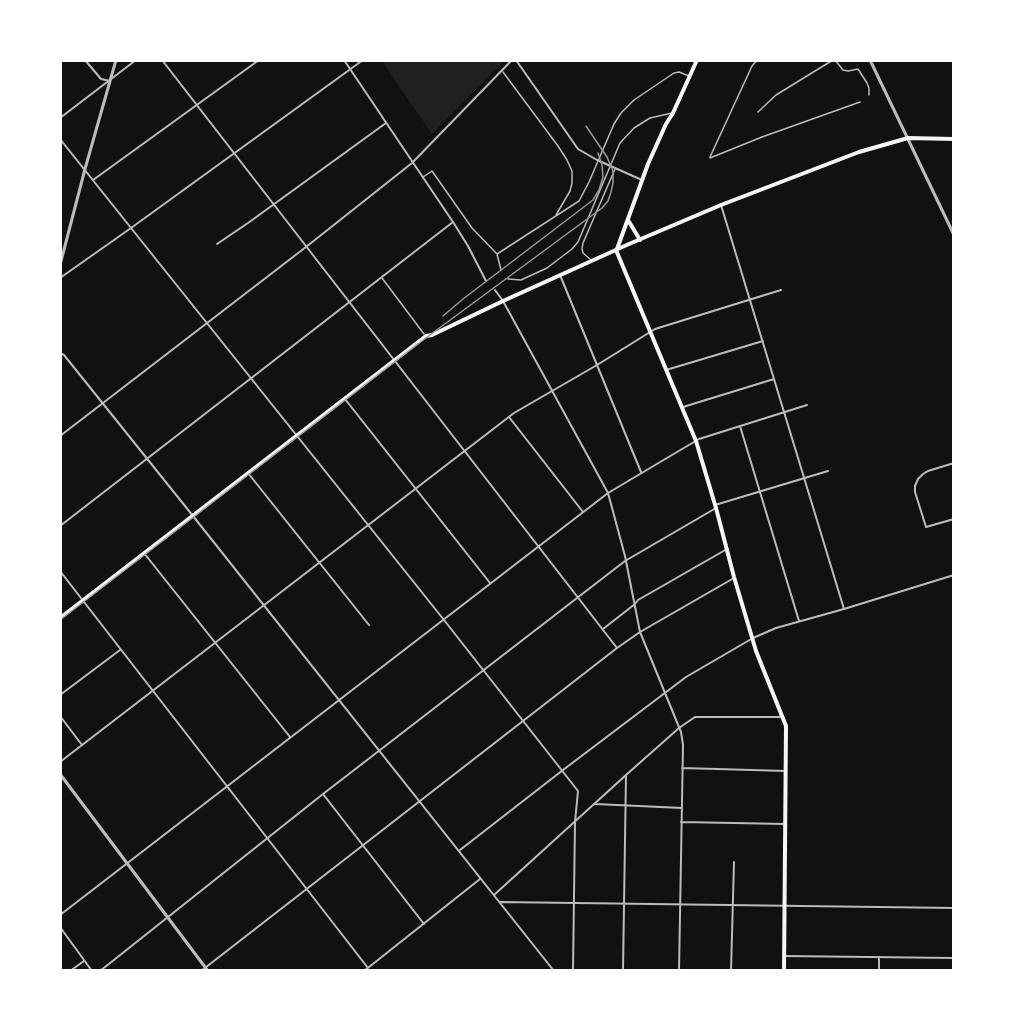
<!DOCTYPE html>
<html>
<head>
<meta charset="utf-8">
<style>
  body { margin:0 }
  #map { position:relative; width:1014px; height:1031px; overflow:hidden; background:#111; font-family:Figtree,sans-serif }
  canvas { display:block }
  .frame { position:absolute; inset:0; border:62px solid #fff; pointer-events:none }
</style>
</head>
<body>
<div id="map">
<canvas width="1014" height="1031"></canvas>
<div class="frame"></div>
</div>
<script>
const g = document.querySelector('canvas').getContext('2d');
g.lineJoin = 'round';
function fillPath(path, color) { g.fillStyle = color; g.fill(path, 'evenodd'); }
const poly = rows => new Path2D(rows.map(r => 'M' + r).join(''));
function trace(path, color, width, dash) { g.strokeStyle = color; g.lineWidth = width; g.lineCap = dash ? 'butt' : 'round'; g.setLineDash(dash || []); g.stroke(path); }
fillPath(poly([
  [381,60,504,60,504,61,432,134]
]), '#202020');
trace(poly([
  [835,60,843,70,848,71,858,69,867,83,869,88,869,95],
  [503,72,558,146,567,160,572,171,572,183,570,191,556,215],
  [758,112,776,95,833,60],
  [710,157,752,66,757,60],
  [710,158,762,137,860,102],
  [423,177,432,171,472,228,497,254,501,270],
  [497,254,579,201,589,182,614,124,621,113,634,100,674,73,679,72,689,76],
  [590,259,583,253,582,249,583,243,615,169],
  [382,278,424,334],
  [508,279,521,280,547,268,572,249,578,242,620,143,634,128,650,118,672,113]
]), '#bcbcbc', 1.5);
trace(poly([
  [85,60,101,79,110,81],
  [162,60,617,648],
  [344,60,453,222,468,246,486,281],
  [516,60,578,149,597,160,642,180],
  [60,118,136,60],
  [60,139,444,620,578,791,575,822,573,971],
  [93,180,259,60],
  [721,205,844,609],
  [217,244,248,223,386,123],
  [560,275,641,472],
  [60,278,131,228,363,60],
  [495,290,503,301,608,493,625,556,640,632,681,732,683,745,679,971],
  [60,353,64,355,193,516,554,971],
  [666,370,763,341],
  [345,399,490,583],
  [683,407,774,379],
  [509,417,583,512],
  [740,426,799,621],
  [60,436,306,247,412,163,512,60],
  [954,463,928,471,923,474,918,479,915,486,915,492,926,527,954,519],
  [248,473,369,625],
  [715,505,828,471],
  [60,526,453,222],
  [144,553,290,737],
  [60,571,368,968],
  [603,629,635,604,638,600,727,549],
  [60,695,120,650],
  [60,716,82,745],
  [60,762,514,413,597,365,655,329,781,290],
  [682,768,786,771],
  [323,794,424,924],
  [595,804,682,808],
  [681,822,785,824],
  [460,850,563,770,686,677,753,638,776,628,844,609,954,575],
  [494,895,626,775,679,728,695,717,781,717],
  [500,902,954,908],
  [60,915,608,493,699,439,807,405],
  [60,927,92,971],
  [784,956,954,958],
  [70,971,84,961],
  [100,971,323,794,625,561,716,508],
  [201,971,617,648,640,632,734,578],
  [364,971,480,879],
  [623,971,626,775],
  [731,971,734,862],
  [879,971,879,957]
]), '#bcbcbc', 2);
trace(poly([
  [870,60,954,235],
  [60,265,85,169,116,60],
  [60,774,208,971]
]), '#bcbcbc', 3);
trace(poly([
  [628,220,640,240],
  [617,249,648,164,666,124,673,113,697,60],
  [616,250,696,441,716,508,734,577,756,651,786,726,784,971],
  [60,618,426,336,432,335,503,301,629,244,721,205,859,152,908,138,954,139]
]), '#f5f5f5', 4);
trace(poly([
  [443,316,463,299,593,200,599,190,603,177,602,165,598,153],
  [60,620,415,346,602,208,608,201,611,192,613,183,613,171,607,157,586,126]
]), '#9a9a9a', 1.5);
</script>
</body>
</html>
